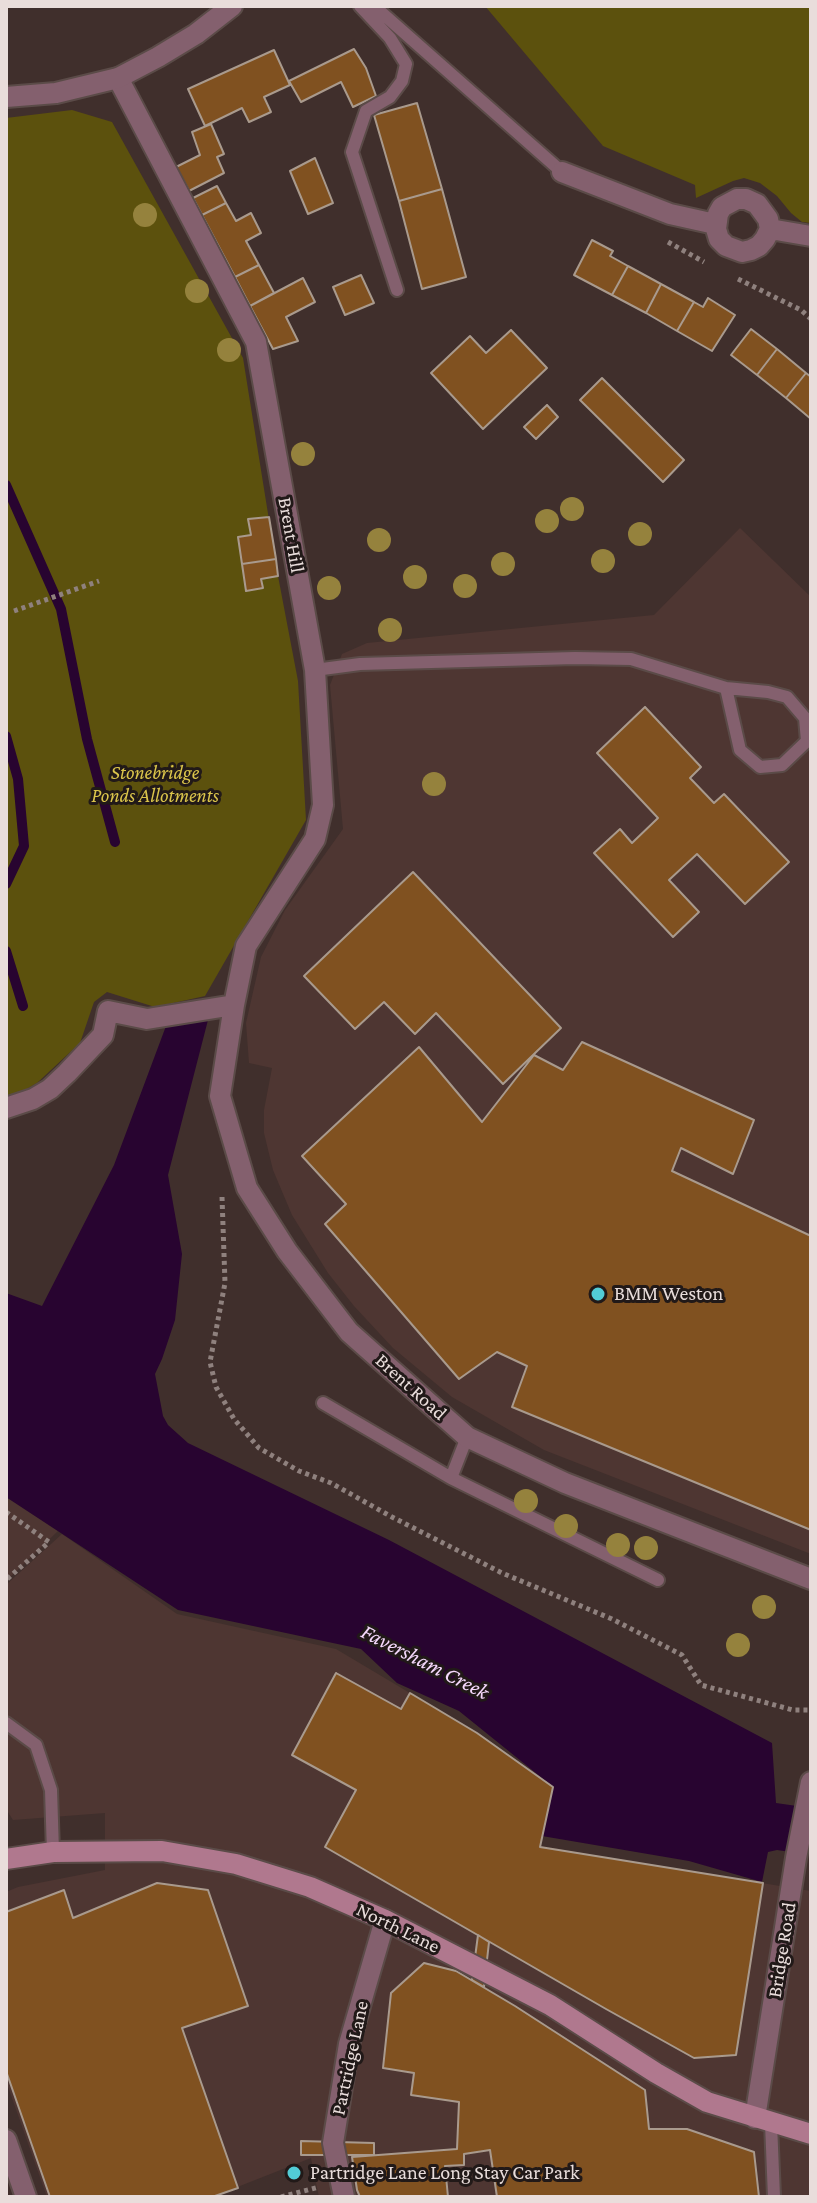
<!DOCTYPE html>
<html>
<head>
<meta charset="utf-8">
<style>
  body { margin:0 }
  #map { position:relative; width:817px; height:2203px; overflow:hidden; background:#402f2c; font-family:"Crimson Pro",serif }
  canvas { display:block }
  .frame { position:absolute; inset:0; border:8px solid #e9dddb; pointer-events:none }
</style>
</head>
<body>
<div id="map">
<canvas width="817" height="2203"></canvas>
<div class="frame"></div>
</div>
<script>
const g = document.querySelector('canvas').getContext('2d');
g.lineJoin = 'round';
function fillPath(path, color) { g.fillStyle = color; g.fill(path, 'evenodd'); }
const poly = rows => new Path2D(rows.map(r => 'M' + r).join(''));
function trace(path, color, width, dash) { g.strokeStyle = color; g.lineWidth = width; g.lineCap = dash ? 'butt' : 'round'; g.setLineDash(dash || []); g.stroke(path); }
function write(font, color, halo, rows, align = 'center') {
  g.font = font + ' "Crimson Pro",serif'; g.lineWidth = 6; g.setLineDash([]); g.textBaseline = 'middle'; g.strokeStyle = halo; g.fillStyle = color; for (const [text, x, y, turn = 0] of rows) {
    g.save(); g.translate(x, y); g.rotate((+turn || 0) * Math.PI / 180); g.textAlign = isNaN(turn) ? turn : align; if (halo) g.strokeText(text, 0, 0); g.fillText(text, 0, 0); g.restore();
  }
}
fillPath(poly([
  [740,528,811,597,811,1554,544,1450,452,1397,393,1348,354,1306,328,1273,292,1215,273,1170,264,1133,264,1110,272,1068,249,1063,246,1023,261,957,285,910,343,829,330,685,342,654,367,643,654,615],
  [6,1497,58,1531,6,1581],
  [62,1534,177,1614,336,1649,477,1733,553,1787,540,1847,811,1891,811,2197,319,2197,311,2158,212,2197,47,2197,6,2081,6,1892,18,1887,105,1870,105,1813,13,1820,6,1809,6,1585]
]), '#4e3632');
fillPath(poly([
  [485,6,811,6,811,223,802,222,791,213,777,196,760,183,744,178,733,181,696,198,695,185,603,146],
  [72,110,112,122,243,358,278,576,298,681,306,820,205,996,155,1007,107,992,94,1002,80,1043,37,1083,6,1101,6,118]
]), '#5c510d');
fillPath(poly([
  [208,1020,168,1175,182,1254,175,1320,162,1359,155,1374,163,1416,168,1425,188,1443,389,1540,772,1743,776,1803,811,1808,811,1855,777,1850,768,1852,762,1882,689,1861,536,1835,547,1782,459,1711,397,1683,361,1649,178,1610,6,1497,6,1293,42,1306,114,1165,166,1026]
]), '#280430');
trace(poly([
  [6,485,61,609,87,739,115,842],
  [6,736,18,779,24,846,6,884],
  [6,951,23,1006]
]), '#280430', 10);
const building = poly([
  [354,49,366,68,376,96,353,107,341,82,301,102,289,81,354,49],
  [274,50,290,85,264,97,271,112,249,122,242,108,205,126,188,89,274,50],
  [417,103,442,189,399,201,374,115,417,103],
  [211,124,224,154,217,157,224,173,189,191,176,167,200,155,192,132,211,124],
  [315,158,333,203,308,214,290,171,315,158],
  [217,186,226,203,202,215,193,198,217,186],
  [442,189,466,277,422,289,399,201,442,189],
  [226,203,236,221,251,213,261,233,246,241,259,265,235,277,202,215,226,203],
  [592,240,613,251,610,256,628,266,612,295,574,275,592,240],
  [259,265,274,293,250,306,235,277,259,265],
  [628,266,661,284,646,313,612,295,628,266],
  [361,275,374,303,345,315,333,287,361,275],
  [303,278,315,302,286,317,298,341,273,349,250,306,303,278],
  [661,284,694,302,677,331,646,313,661,284],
  [708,298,735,315,712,351,677,331,694,302,703,307,708,298],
  [751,329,777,349,757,375,731,355,751,329],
  [511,330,547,368,483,429,431,373,470,336,486,353,511,330],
  [777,349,806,373,786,398,757,375,777,349],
  [806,373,811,377,811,419,786,398,806,373],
  [602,378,684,460,663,482,580,400,602,378],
  [547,405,558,417,536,439,524,427,547,405],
  [269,517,276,559,242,564,238,537,251,535,248,519,269,517],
  [276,559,278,576,261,579,263,588,246,591,242,564,276,559],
  [645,707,701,767,690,778,714,803,724,794,789,862,745,904,697,854,669,880,699,912,673,937,594,853,620,829,632,843,658,818,597,753,645,707],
  [413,872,561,1028,503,1084,436,1013,415,1034,384,1002,355,1029,304,976,413,872],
  [582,1042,754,1120,733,1174,681,1148,672,1171,811,1236,811,1530,512,1407,527,1366,497,1352,459,1379,325,1224,346,1204,302,1156,419,1047,482,1122,534,1055,563,1070,582,1042],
  [336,1673,401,1709,410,1693,477,1733,553,1787,540,1847,763,1883,736,2055,694,2058,606,2009,325,1847,356,1790,292,1755,336,1673],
  [157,1883,208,1890,248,2006,182,2028,238,2188,212,2197,50,2197,6,2071,6,1912,64,1890,73,1918,157,1883],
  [478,1935,489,1942,484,1987,472,1980,478,1935],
  [424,1963,456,1971,515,2006,645,2090,649,2129,687,2129,754,2152,759,2197,497,2197,490,2150,464,2154,464,2165,445,2166,448,2197,360,2197,357,2190,352,2157,457,2149,459,2102,411,2095,414,2073,383,2068,391,1993,424,1963],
  [301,2141,374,2143,374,2155,301,2155,301,2141]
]);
fillPath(building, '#805120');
trace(building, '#a99a8d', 2);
const service = poly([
  [360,6,390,38,406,64,402,81,390,97,366,111,352,152,397,290],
  [374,6,562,172],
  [315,670,360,664,575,658,631,659,726,688,768,692,787,697,805,718,807,741,782,765,760,767,740,750,726,688],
  [323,1403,451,1478],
  [467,1437,451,1478,658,1580],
  [6,1723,36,1745,51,1790,53,1852],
  [771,2123,774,2197]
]);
const minor = poly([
  [118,78,256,342,315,670,323,805,315,839,246,946,234,1005,220,1096,247,1188,287,1251,349,1332,467,1437,565,1483,811,1579],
  [562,172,670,214,715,224],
  [737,199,746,199,757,204,768,219,770,229,765,239,759,246,751,250,742,252,726,246,719,239,716,229,718,214,722,207,737,199],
  [770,229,811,236],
  [6,1108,33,1099,50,1089,67,1073,103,1035,108,1011,147,1019,234,1005],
  [755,2118,796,1858,811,1782],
  [6,2140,26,2197],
  [344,2197,333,2143,349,2044,385,1920]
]);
const tertiary = poly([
  [6,97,56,93,118,78,158,57,196,34,232,6]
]);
const secondary = poly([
  [6,1859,53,1852,162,1851,236,1864,310,1887,385,1920,550,2005,656,2073,707,2102,811,2134]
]);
trace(service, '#5b4b48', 16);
trace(minor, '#5b4b48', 24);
trace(tertiary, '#5b4b48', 24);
trace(secondary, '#5b4b48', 24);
trace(poly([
  [668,242,704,262],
  [738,279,801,310,811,319],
  [14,611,99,581],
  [6,654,8,654],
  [222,1197,225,1283,210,1362,216,1387,234,1419,259,1448,299,1471,331,1483,392,1517,502,1573,612,1619,682,1655,701,1685,793,1710,811,1710],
  [6,1512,49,1542,6,1580],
  [281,2197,319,2187]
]), '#8f817e', 5, [4, 4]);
trace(service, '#84606e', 12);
trace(minor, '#84606e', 20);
trace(tertiary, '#84606e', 20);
trace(secondary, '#b0788e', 20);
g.fillStyle = '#95823d';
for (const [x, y] of [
  [145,215],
  [197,291],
  [229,350],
  [303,454],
  [572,509],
  [547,521],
  [640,534],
  [379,540],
  [603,561],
  [503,564],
  [415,577],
  [465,586],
  [329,588],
  [390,630],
  [434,784],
  [526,1501],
  [566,1526],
  [618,1545],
  [646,1548],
  [764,1607],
  [738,1645]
]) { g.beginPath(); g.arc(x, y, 12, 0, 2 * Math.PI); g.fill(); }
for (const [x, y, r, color] of [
  [598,1294,8,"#52ccd6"],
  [294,2173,8,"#52ccd6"]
]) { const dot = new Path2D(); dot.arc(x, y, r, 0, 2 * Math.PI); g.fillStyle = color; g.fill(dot); trace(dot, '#211918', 3); }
write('20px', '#e9dddb', '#211918', [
  ["Brent Hill",291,535,80],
  ["Brent Road",411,1387,42],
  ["North Lane",398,1928,26],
  ["Bridge Road",782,1950,-81],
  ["Partridge Lane",350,2058,-78]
]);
write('italic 20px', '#dbc54b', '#211918', [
  ["Stonebridge",155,773],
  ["Ponds Allotments",155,796]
]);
write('20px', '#e9dddb', '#211918', [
  ["BMM Weston",614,1294],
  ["Partridge Lane Long Stay Car Park",310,2173]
], 'left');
write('italic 22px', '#f5d8fc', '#211918', [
  ["Faversham Creek",425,1662,27]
]);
</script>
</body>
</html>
